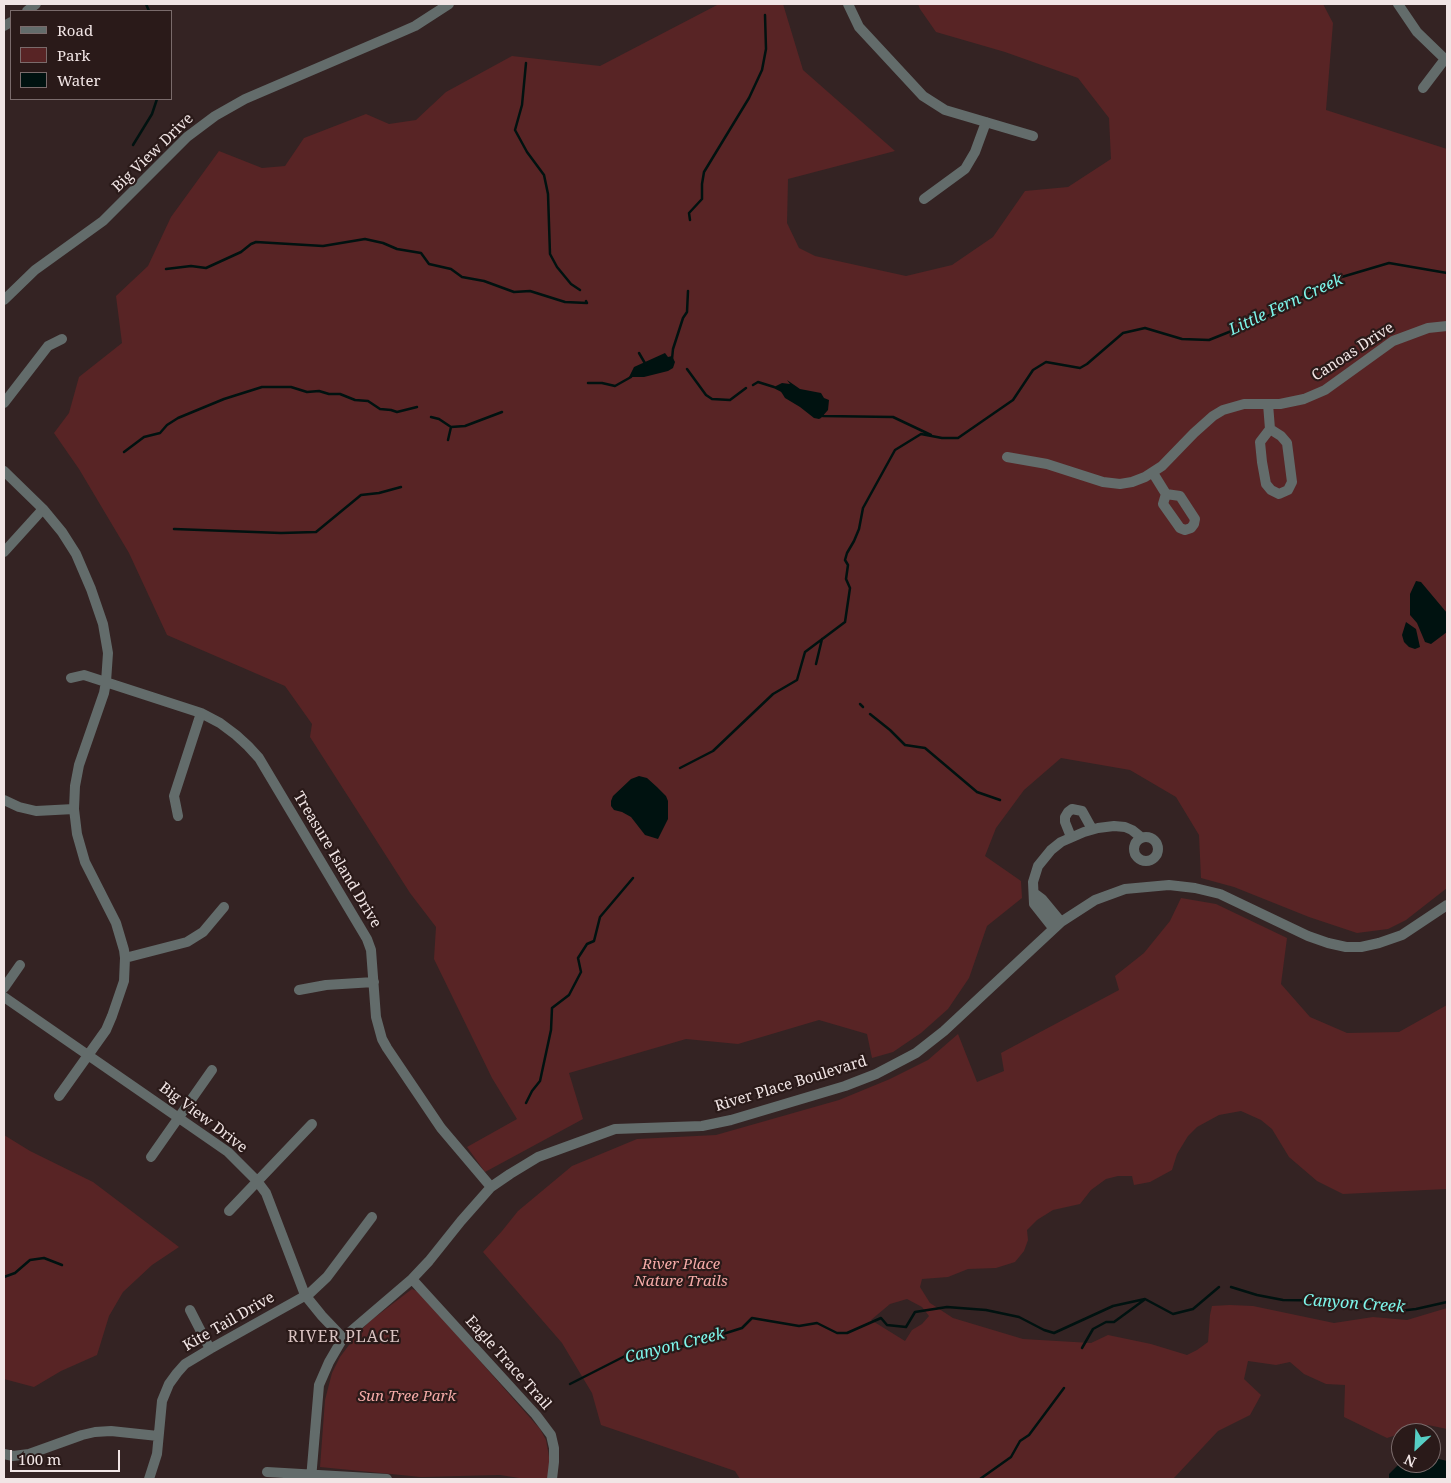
<!DOCTYPE html>
<html>
<head>
<meta charset="utf-8">
<style>
  body { margin:0 }
  #map { position:relative; width:1451px; height:1483px; overflow:hidden; background:#342323; font-family:"Noto Serif",serif }
  canvas { display:block }
  .frame { position:absolute; inset:0; border:5px solid #f1e5e5; pointer-events:none }
  .legend { position:absolute; left:10px; top:10px; width:162px; height:90px; box-sizing:border-box; background:#2a1a19; border:1px solid #7a6b6b; margin:0; padding:6px 9px; list-style:none; font-size:15px; color:#f1e5e5 }
  .legend li { display:flex; align-items:center; gap:10px; height:25px }
  .legend b { width:25px; border:1px solid #7a6b6b }
  .north { position:absolute; left:1391px; top:1423px; width:50px; height:50px; box-sizing:border-box; background:#2a1a19; border:1px solid #7a6b6b; border-radius:50%; rotate:205deg; font-size:14px; font-weight:700; line-height:20px; text-align:center; color:#f1e5e5 }
  .north::after { content:''; display:block; margin:auto; width:18px; height:22px; background:#56cec4; clip-path:polygon(50% 0,100% 100%,50% 72%,0 100%) }
  .scale { position:absolute; left:10px; top:1450px; width:110px; height:22px; box-sizing:border-box; border:2px solid #f1e5e5; border-top:0; padding-left:6px; font-size:15px; line-height:18px; white-space:nowrap; color:#f1e5e5; -webkit-text-stroke:4px #2a1a19; paint-order:stroke }
</style>
</head>
<body>
<div id="map">
<canvas width="1451" height="1483"></canvas>
<div class="frame"></div>
<ul class="legend">
<li><b style="height:6px;background:#636c6b"></b>Road</li>
<li><b style="height:14px;background:#582425"></b>Park</li>
<li><b style="height:14px;background:#001210"></b>Water</li>
</ul>
<div class="north">N</div>
<div class="scale">100 m</div>
</div>
<script>
const g = document.querySelector('canvas').getContext('2d');
g.lineJoin = 'round';
function fillPath(path, color) { g.fillStyle = color; g.fill(path, 'evenodd'); }
const poly = rows => new Path2D(rows.map(r => 'M' + r).join(''));
function trace(path, color, width, dash) { g.strokeStyle = color; g.lineWidth = width; g.lineCap = dash ? 'butt' : 'round'; g.setLineDash(dash || []); g.stroke(path); }
function write(font, color, halo, rows, align = 'center') {
  g.font = font + ' "Noto Serif",serif'; g.lineWidth = 4.5; g.setLineDash([]); g.textBaseline = 'middle'; g.strokeStyle = halo; g.fillStyle = color; for (const [text, x, y, turn = 0] of rows) {
    g.save(); g.translate(x, y); g.rotate((+turn || 0) * Math.PI / 180); g.textAlign = isNaN(turn) ? turn : align; if (halo) g.strokeText(text, 0, 0); g.fillText(text, 0, 0); g.restore();
  }
}
fillPath(poly([
  [719,4,783,4,803,70,895,151,788,179,787,223,799,248,815,256,906,276,952,265,993,237,1025,191,1068,187,1111,159,1109,118,1078,78,1005,52,936,32,920,9,918,4,1323,4,1333,23,1326,110,1447,149,1447,888,1406,920,1388,929,1357,933,1309,917,1234,887,1201,878,1199,835,1176,797,1130,770,1061,758,1024,790,996,828,985,856,1021,881,1022,898,987,926,969,978,948,1009,921,1033,893,1052,872,1058,867,1034,819,1020,738,1044,686,1039,569,1073,583,1119,485,1172,467,1147,517,1119,492,1078,434,959,436,927,410,893,310,737,312,724,285,686,167,635,129,553,79,469,54,433,69,413,79,377,122,343,116,296,148,266,171,217,219,151,262,168,285,166,304,138,366,114,389,124,416,120,446,92,512,56,600,66],
  [1181,898,1216,904,1287,938,1281,984,1310,1017,1347,1033,1399,1032,1447,1005,1447,1189,1343,1194,1317,1181,1289,1157,1272,1129,1261,1120,1241,1111,1219,1115,1197,1127,1188,1136,1177,1154,1172,1170,1150,1182,1134,1185,1132,1176,1118,1176,1106,1179,1091,1190,1080,1204,1053,1210,1037,1220,1027,1230,1028,1240,1024,1251,1015,1262,996,1268,968,1269,948,1277,922,1279,920,1287,930,1303,953,1318,1023,1339,1091,1343,1108,1335,1151,1344,1187,1355,1197,1350,1208,1342,1210,1315,1212,1306,1230,1305,1253,1306,1334,1323,1373,1317,1407,1320,1447,1308,1447,1429,1428,1425,1387,1438,1344,1417,1345,1385,1326,1384,1304,1374,1290,1362,1276,1365,1248,1361,1244,1379,1261,1395,1250,1415,1218,1431,1173,1479,740,1479,735,1471,601,1425,592,1393,562,1343,483,1252,502,1231,518,1211,572,1166,637,1139,716,1135,839,1100,890,1079,928,1060,958,1034,977,1082,1004,1071,1001,1053,1119,990,1115,976,1144,953,1170,921],
  [907,1299,922,1307,929,1316,922,1324,912,1330,905,1341,871,1320,890,1304],
  [4,1135,30,1151,93,1182,179,1247,152,1265,123,1292,109,1316,97,1355,61,1371,34,1387,4,1379],
  [412,1289,419,1292,540,1429,546,1440,548,1451,550,1463,548,1479,526,1479,500,1475,421,1477,320,1467,325,1400,332,1373,340,1357,358,1333,370,1321]
]), '#582425');
fillPath(poly([
  [665,353,668,357,672,356,675,362,673,368,668,371,644,377,629,377,634,367],
  [787,380,800,389,821,393,824,398,829,400,828,410,821,418,819,419,814,418,800,407,785,398,780,390,774,387,782,383,790,384],
  [1416,581,1421,582,1447,613,1447,632,1431,644,1425,642,1417,623,1410,615,1410,594],
  [1406,622,1416,629,1420,647,1415,649,1409,647,1404,642,1402,635],
  [639,776,647,778,657,787,666,796,668,801,668,819,658,839,645,835,631,817,622,812,614,810,611,806,611,801,613,796,631,779],
  [1431,1457,1447,1461,1447,1479,1389,1479,1389,1474,1401,1462,1431,1463]
]), '#001210');
trace(poly([
  [146,4,149,11],
  [526,63,522,105,515,130,527,152,544,175,548,194,550,254,557,267,571,284,580,290],
  [133,145,152,114,157,99],
  [690,220,689,213,702,199,702,184,704,172,749,98,762,70,766,49,765,15],
  [166,269,191,266,206,268,241,252,251,244,256,242,323,246,365,239,383,243,397,249,421,253,429,264,451,269,462,277,484,281,514,292,530,291,565,302,587,303,586,301],
  [639,353,646,365],
  [672,359,673,349,683,318,687,312,688,291],
  [687,369,706,395,712,399,730,400,746,388],
  [588,383,602,383,615,386,631,377],
  [753,385,758,382,774,387,782,391],
  [821,414,823,416,893,417,931,435],
  [431,417,439,419,451,427,465,426,502,412],
  [448,440,451,427],
  [124,452,144,437,160,433,167,425,178,418,224,399,262,387,291,387,307,392,319,391,329,394,340,394,355,400,368,401,380,409,391,410,397,412,417,407],
  [174,529,281,533,316,532,361,495,379,493,401,487],
  [816,664,822,639],
  [860,704,863,707],
  [870,714,890,730,905,745,925,748,977,792,1000,800],
  [680,768,713,751,773,694,797,680,805,652,845,622,850,588,846,579,848,565,845,560,847,553,854,541,859,529,863,508,895,450,921,434,942,438,958,438,1013,400,1033,370,1046,362,1080,368,1087,364,1123,333,1145,328,1182,339,1209,340,1264,318,1335,279,1389,263,1447,273],
  [526,1103,532,1091,540,1081,551,1030,552,1008,569,995,581,972,578,958,587,944,594,941,600,917,633,878],
  [4,1277,15,1273,30,1260,44,1258,62,1265],
  [1231,1287,1257,1295,1283,1300,1357,1301,1399,1311,1416,1309,1447,1302],
  [1082,1348,1093,1329,1106,1322,1114,1322,1144,1300],
  [570,1384,629,1354,685,1346,742,1328,752,1318,799,1326,817,1323,837,1333,847,1333,881,1318,887,1325,906,1327,915,1312,947,1307,986,1310,1019,1317,1044,1330,1054,1333,1113,1306,1145,1299,1173,1314,1193,1309,1219,1287],
  [980,1479,1011,1457,1020,1441,1029,1435,1064,1388]
]), '#001210', 2.5);
trace(poly([
  [848,4,859,27,923,96,945,110,1033,136],
  [1398,4,1417,32,1447,61],
  [27,11,36,4],
  [4,26,11,22],
  [1423,88,1445,59],
  [924,199,965,169,975,152,986,122],
  [4,300,35,270,103,221,187,137,215,116,245,99,399,33,415,26,449,4],
  [4,403,48,346,62,339],
  [1268,404,1270,429,1260,442,1262,462,1266,484,1271,490,1279,494,1288,490,1292,482,1287,443,1281,436,1270,429],
  [1007,457,1047,464,1103,482,1120,484,1132,482,1145,477,1162,466,1194,433,1213,416,1223,410,1244,404,1280,404,1304,399,1325,390,1393,341,1428,328,1447,326],
  [4,471,43,509,62,532,76,554,91,589,103,624,108,653,106,682,104,693,79,765,75,786,74,809,77,834,85,862,116,923,124,950,125,958,124,981,112,1016,106,1030,59,1096],
  [1153,473,1166,494,1180,496,1195,519,1194,524,1191,528,1185,530,1180,528,1163,504,1166,494],
  [4,552,43,509],
  [71,678,84,675,201,713,220,723,236,735,248,746,259,758,367,939,371,950,376,1017,382,1039,387,1048,441,1128,491,1187],
  [4,800,19,807,36,811,74,809],
  [178,816,174,796,201,713],
  '1134 849a12 12 0 1 1 24 0a12 12 0 1 1-24 0Z',
  [1071,837,1065,822,1065,817,1068,812,1072,809,1082,811,1092,829],
  [1034,893,1042,899,1061,922],
  [1053,928,1034,904,1033,882,1038,866,1051,850,1061,842,1084,832,1098,828,1114,826,1125,827,1132,830,1142,838],
  [125,958,187,942,203,932,224,907],
  [4,988,20,965],
  [299,990,326,985,374,982],
  [4,997,228,1152,257,1181,266,1193,305,1295,322,1316,343,1338],
  [151,1157,212,1070],
  [229,1211,312,1124],
  [412,1279,536,1415,551,1435,554,1448,554,1462,552,1479],
  [190,1310,210,1349],
  [4,1454,13,1456,29,1454,82,1435,95,1432,111,1431,158,1436],
  [267,1472,387,1479],
  [149,1479,157,1454,162,1401,169,1384,177,1373,185,1364,210,1349,310,1293,327,1277,372,1217],
  [311,1479,319,1385,329,1362,343,1338,412,1279,429,1261,461,1221,491,1187,510,1174,538,1157,615,1129,702,1126,731,1120,845,1086,876,1074,916,1053,944,1031,1061,922,1095,900,1125,889,1169,885,1195,888,1220,894,1308,936,1328,943,1346,947,1361,947,1379,943,1402,935,1447,905]
]), '#636c6b', 10);
write('15px', '#f1e5e5', '#2a1a19', [
  ["Big View Drive",153,153,-44],
  ["Canoas Drive",1353,352,-33],
  ["Treasure Island Drive",337,860,59],
  ["River Place Boulevard",791,1084,-17],
  ["Big View Drive",203,1118,37],
  ["Kite Tail Drive",229,1322,-30],
  ["Eagle Trace Trail",508,1363,48]
]);
write('italic 15px', '#f4aaa7', '#2a1a19', [
  ["River Place",681,1265],
  ["Nature Trails",681,1282],
  ["Sun Tree Park",407,1397]
]);
write('italic 16px', '#7df6eb', '#2a1a19', [
  ["Little Fern Creek",1286,305,-25],
  ["Canyon Creek",1354,1304,4],
  ["Canyon Creek",675,1346,-14]
]);
g.letterSpacing = '1px';
write('16px', '#d9c2c1', '#2a1a19', [
  ["RIVER PLACE",344,1337]
]);
g.letterSpacing = '0px';
</script>
</body>
</html>
